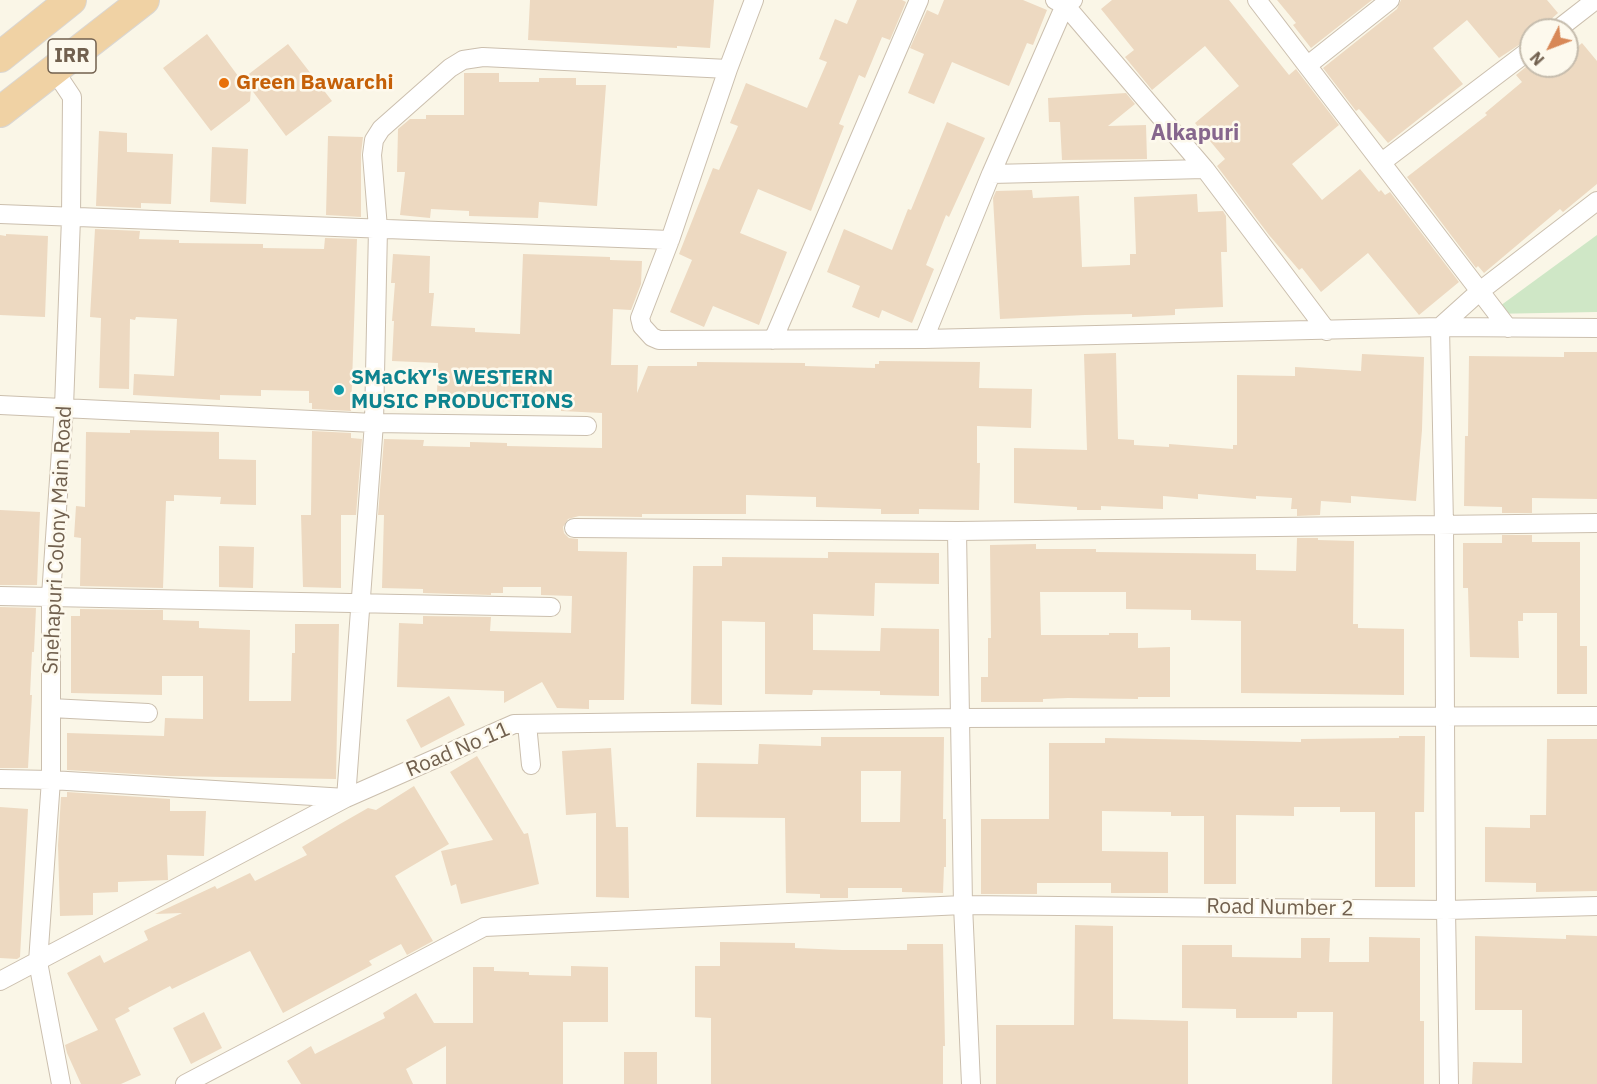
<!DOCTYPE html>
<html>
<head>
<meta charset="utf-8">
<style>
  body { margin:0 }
  #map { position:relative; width:1597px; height:1084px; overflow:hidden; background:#faf6e7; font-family:"IBM Plex Sans",sans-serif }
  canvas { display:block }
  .north { position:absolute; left:1519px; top:18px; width:60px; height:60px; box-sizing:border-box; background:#fdf9ed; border:2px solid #c5bcad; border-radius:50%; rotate:228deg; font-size:16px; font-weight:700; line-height:24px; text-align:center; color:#71604e }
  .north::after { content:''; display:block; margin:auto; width:21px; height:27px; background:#d88857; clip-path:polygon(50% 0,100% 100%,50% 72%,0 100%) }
</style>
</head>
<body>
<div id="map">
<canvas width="1597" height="1084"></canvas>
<div class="north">N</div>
</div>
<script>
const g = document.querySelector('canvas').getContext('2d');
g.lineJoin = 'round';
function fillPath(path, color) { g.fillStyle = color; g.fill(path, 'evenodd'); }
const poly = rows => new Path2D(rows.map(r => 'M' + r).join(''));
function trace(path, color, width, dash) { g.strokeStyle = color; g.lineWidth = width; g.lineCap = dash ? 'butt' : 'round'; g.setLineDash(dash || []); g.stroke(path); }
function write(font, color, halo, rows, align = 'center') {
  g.font = font + ' "IBM Plex Sans",sans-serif'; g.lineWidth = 5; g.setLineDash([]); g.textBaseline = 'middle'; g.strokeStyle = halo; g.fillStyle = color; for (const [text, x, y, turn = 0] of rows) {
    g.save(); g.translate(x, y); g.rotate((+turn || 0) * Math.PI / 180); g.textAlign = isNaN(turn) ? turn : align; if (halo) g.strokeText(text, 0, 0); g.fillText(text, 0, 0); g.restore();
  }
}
fillPath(poly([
  [1597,235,1597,312,1489,314]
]), '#cfe7c6');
fillPath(poly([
  [530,0,714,0,710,48,677,46,677,48,528,40],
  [857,0,902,0,906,2,890,40,882,37,865,78,859,75,839,124,844,126,811,211,758,189,740,233,787,252,759,325,713,306,704,327,670,312,692,260,679,254,713,168,719,170,738,126,730,123,746,83,807,108,827,62,819,59,835,19,847,24],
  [944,0,1023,0,1047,10,1033,45,1027,43,1009,86,952,62,934,104,908,93,924,54,910,48,927,10,938,15],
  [1112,0,1229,0,1289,75,1296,69,1339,125,1292,164,1322,200,1360,169,1379,192,1381,190,1385,195,1390,192,1459,282,1419,315,1368,253,1321,292,1302,268,1299,270,1269,235,1217,166,1225,159,1195,123,1239,86,1205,46,1152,90,1125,57,1134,50,1101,9],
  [1277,0,1372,0,1311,48,1293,25,1296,23],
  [1401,0,1547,0,1558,13,1539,30,1531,30,1531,37,1499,58,1467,20,1433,48,1463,84,1388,143,1359,109,1356,111,1323,68,1397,9],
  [207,34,241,80,288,44,332,101,286,136,251,89,250,101,211,131,163,68],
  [1582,43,1597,61,1597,184,1563,212,1560,209,1484,273,1478,266,1476,268,1407,177,1487,115,1485,113,1522,82,1516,75,1527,66,1567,66,1567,56],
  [464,73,499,73,499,82,539,82,539,78,576,78,576,85,606,85,597,206,539,202,538,218,469,216,469,211,431,209,430,218,400,215,405,172,397,172,398,129,410,119,426,119,426,115,464,115],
  [1126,93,1135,104,1108,126,1146,125,1147,159,1062,160,1060,122,1049,122,1048,98],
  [947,122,985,138,949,217,946,215,926,265,934,269,912,323,882,310,879,318,852,307,860,286,827,272,844,229,892,250,908,209,911,210],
  [99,131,127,133,127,152,173,154,171,204,141,203,141,208,96,206],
  [328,136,363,137,361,154,361,217,326,215],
  [212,147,248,149,246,204,210,202],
  [1032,190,1033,198,1079,196,1082,267,1130,265,1130,254,1136,254,1134,197,1197,194,1198,212,1223,211,1226,216,1227,252,1221,252,1223,307,1175,309,1175,315,1132,317,1132,314,1085,315,1000,319,993,198,996,191],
  [95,229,140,231,139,239,179,240,179,243,263,244,263,248,324,249,325,238,357,239,351,411,312,409,312,403,309,403,309,391,261,390,261,396,220,395,220,400,133,395,134,374,174,376,177,319,136,317,135,320,130,319,129,389,99,388,101,318,90,317],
  [6,234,48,236,45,317,0,315,0,235,6,236],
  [393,254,430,256,429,293,434,293,431,326,475,328,475,332,520,334,523,254,610,257,610,260,642,261,641,284,631,310,613,309,611,365,638,365,637,393,648,366,697,366,697,362,805,363,805,366,875,368,875,364,879,364,879,361,980,362,979,388,1032,389,1031,428,977,426,977,463,980,463,979,510,919,509,919,514,881,514,881,509,816,507,816,497,746,495,746,514,642,514,642,517,579,516,568,519,563,527,564,533,569,538,578,539,578,551,627,552,624,700,589,700,589,709,557,708,542,682,504,703,504,691,397,687,399,623,423,624,423,616,491,617,490,631,571,633,572,596,541,595,541,587,503,587,503,593,491,593,491,595,423,593,423,589,382,588,384,515,378,515,384,439,424,440,423,446,470,447,470,442,507,443,507,446,602,448,602,413,561,411,561,406,480,403,480,397,437,395,438,363,392,361,394,321,392,321,395,283,391,283],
  [1564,352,1597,352,1597,499,1532,498,1532,513,1502,513,1502,507,1464,506,1465,436,1468,436,1469,356,1564,357],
  [1116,353,1118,439,1134,440,1134,445,1169,447,1169,444,1233,449,1233,445,1237,445,1237,375,1295,376,1295,367,1361,371,1362,354,1424,357,1422,430,1416,501,1351,496,1351,503,1321,501,1320,515,1297,516,1297,509,1291,509,1292,498,1256,496,1256,499,1198,494,1198,499,1163,496,1163,509,1101,506,1101,510,1077,510,1077,507,1014,503,1014,448,1087,450,1084,354],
  [130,430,219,432,219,459,256,460,256,505,220,504,221,497,174,495,174,501,166,501,163,588,80,586,81,538,74,537,76,506,85,507,86,432,130,433],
  [312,431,351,433,351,438,362,439,356,515,341,515,341,588,303,587,301,515,311,515],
  [0,510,40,512,37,585,0,585],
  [1502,535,1532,535,1532,542,1580,542,1580,646,1587,646,1587,694,1557,694,1557,613,1523,613,1523,621,1518,621,1519,658,1470,657,1468,588,1463,588,1463,543,1502,543],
  [1297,538,1318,538,1318,540,1354,541,1353,624,1358,624,1358,628,1404,629,1404,695,1241,693,1241,621,1191,620,1191,610,1126,609,1126,592,1040,592,1041,635,1109,635,1109,633,1138,633,1138,648,1170,647,1170,697,1138,697,1138,699,1068,698,1043,699,1043,702,981,702,981,677,988,677,988,638,991,638,990,545,1036,544,1036,549,1096,549,1096,552,1256,554,1256,570,1296,571],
  [219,546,254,547,253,588,219,587],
  [828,552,939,553,939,584,875,583,874,616,813,614,813,650,880,651,881,628,939,629,939,696,880,695,880,691,813,690,812,695,765,694,765,622,722,621,722,705,691,704,693,566,722,566,722,557,828,558],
  [0,607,36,608,34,652,32,652,30,695,32,695,28,768,0,768],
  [80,609,163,610,163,620,199,621,199,628,250,630,249,701,291,701,292,653,295,653,295,624,339,624,336,779,170,776,67,770,67,733,164,736,165,718,203,719,203,676,162,676,162,695,71,693,71,616,80,616],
  [449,696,465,725,421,748,406,720],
  [1399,736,1425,736,1424,812,1415,812,1415,887,1375,887,1375,812,1340,812,1340,807,1294,807,1294,816,1236,815,1236,884,1204,884,1204,816,1171,816,1171,812,1102,811,1102,851,1168,852,1168,893,1111,893,1111,883,1037,883,1037,894,981,894,981,819,1049,819,1049,743,1105,743,1105,738,1301,742,1301,739,1399,738],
  [821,737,944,737,943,819,946,819,946,867,944,867,943,893,902,892,902,888,848,888,848,898,820,898,820,894,786,893,785,818,696,817,697,763,758,764,759,744,821,746],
  [861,771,901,771,900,822,861,822],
  [1547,739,1597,739,1597,891,1536,892,1536,883,1485,882,1485,827,1530,828,1530,815,1546,815],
  [611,748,616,827,628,827,629,898,596,897,596,813,566,815,562,751],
  [477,756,524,834,528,833,539,884,461,904,456,884,451,886,441,851,493,840,450,772],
  [414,786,449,844,395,876,433,941,407,955,401,944,369,961,372,965,283,1013,250,951,172,989,170,986,128,1008,130,1011,115,1019,141,1075,121,1084,81,1084,67,1053,65,1045,98,1030,67,973,100,955,104,963,148,940,144,931,182,913,155,914,215,886,217,889,250,873,255,881,307,855,302,847,340,824,368,808,376,810],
  [67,792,170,799,170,811,206,811,204,856,167,855,168,880,118,882,118,892,93,893,93,915,60,916,58,845,61,797,67,797],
  [0,807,28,809,20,957,17,959,0,958],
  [1075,925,1113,926,1113,1019,1188,1021,1188,1084,996,1084,996,1025,1074,1025],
  [1566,935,1597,936,1597,1084,1472,1084,1473,1062,1522,1063,1522,1010,1475,1010,1475,936,1566,939],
  [1369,937,1420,938,1420,1021,1424,1021,1424,1084,1332,1084,1333,1012,1297,1012,1297,1018,1236,1018,1236,1009,1182,1008,1182,945,1232,945,1232,957,1301,958,1301,938,1330,938,1329,962,1369,962],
  [720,942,795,943,795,948,842,950,907,950,907,944,943,944,945,1046,943,1046,943,1084,711,1084,711,1018,695,1017,695,966,720,966],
  [571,966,608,967,608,1022,563,1022,563,1084,446,1084,446,1046,406,1069,413,1084,301,1084,287,1061,311,1046,315,1054,385,1018,383,1013,416,993,434,1023,473,1023,473,967,494,967,494,971,529,972,529,975,571,976],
  [204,1012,222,1048,191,1064,173,1028],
  [624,1052,657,1052,657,1084,624,1084]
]), '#edd9c1');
const minor = poly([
  [754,0,728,69,670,240,640,318,642,326,652,337,659,340,924,339,1440,327,1597,328],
  [1055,0,1065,5,1205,169,1327,331],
  [1257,0,1508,328],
  [1557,30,1593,2],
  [1308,65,1390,0],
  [54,70,72,97,71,218,64,407,51,596,51,780,38,962,61,1084],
  [1382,162,1531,49],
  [991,174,1205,169],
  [0,214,670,240],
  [924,339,991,174,1065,5,1073,0],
  [773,340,919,0],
  [0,405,374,423,587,426],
  [574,528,957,531,1597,523],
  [957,531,963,905,971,1084],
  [0,596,551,607],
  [51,708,148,713],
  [527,724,531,765],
  [0,779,51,780,346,798,374,423,378,228,372,155,374,140,381,129,450,68,463,60,483,57,728,69],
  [0,981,346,798,514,724,960,718,1597,716],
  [185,1084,484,927,963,905,1446,910,1597,906],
  [1449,1084,1446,910,1444,525,1440,327,1480,291,1597,201]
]);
const trunk = poly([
  [0,57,71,0],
  [0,112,144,0]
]);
trace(minor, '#cbbfae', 20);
trace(trunk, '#dad6d1', 32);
trace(minor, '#fff', 18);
trace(trunk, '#f0d2a4', 30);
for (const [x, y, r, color] of [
  [224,83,6,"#e8710a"],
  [339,390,6,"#0f9aa8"]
]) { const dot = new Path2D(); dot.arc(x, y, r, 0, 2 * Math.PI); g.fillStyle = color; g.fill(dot); trace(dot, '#fdf9ed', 2); }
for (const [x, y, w] of [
  [72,56,48]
]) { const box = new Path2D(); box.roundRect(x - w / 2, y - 17, w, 34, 4.5); g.fillStyle = '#fdf9ed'; g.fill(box); trace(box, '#71604e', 1.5); }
write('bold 20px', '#71604e', null, [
  ["IRR",72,56]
]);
write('bold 21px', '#c56008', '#fdf9ed', [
  ["Green Bawarchi",236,83]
], 'left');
write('bold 21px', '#0d838f', '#fdf9ed', [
  ["SMaCkY's WESTERN",351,378],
  ["MUSIC PRODUCTIONS",351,402]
], 'left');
write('21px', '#71604e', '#fdf9ed', [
  ["Snehapuri Colony Main Road",58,540,-87],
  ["Road No 11",458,750,-23],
  ["Road Number 2",1280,908,1]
]);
write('bold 22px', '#86668d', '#fdf9ed', [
  ["Alkapuri",1195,134]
]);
</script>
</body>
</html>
